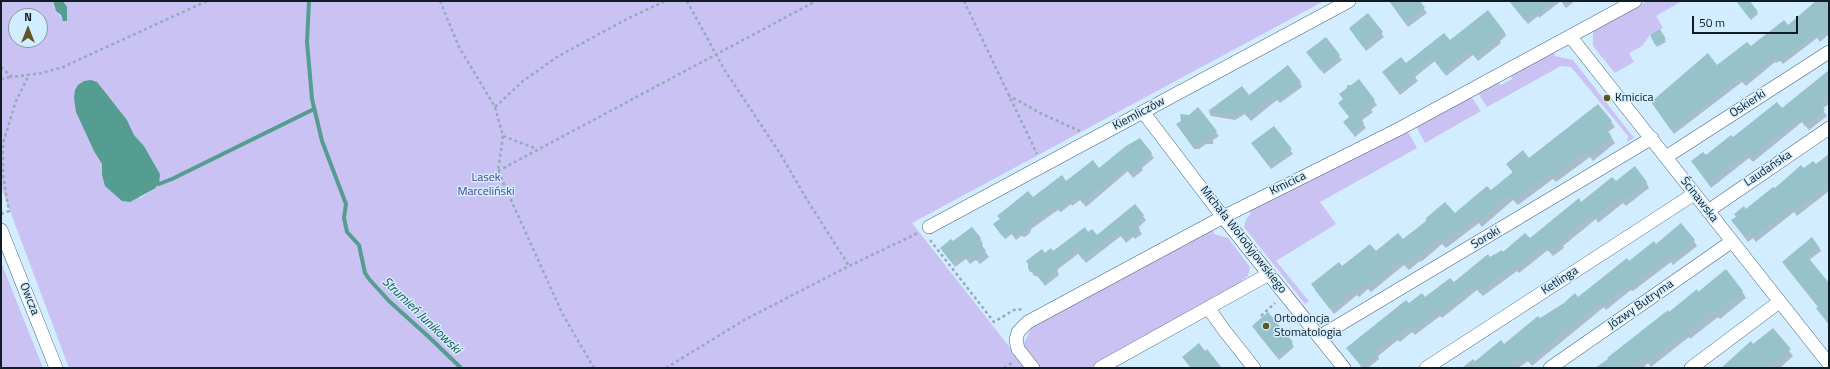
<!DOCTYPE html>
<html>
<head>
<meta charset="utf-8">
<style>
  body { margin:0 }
  #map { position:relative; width:1830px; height:369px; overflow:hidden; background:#d2edff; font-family:"Titillium Web",sans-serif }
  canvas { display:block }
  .frame { position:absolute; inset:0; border:2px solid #101d24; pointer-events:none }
  .north { position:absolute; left:8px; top:8px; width:40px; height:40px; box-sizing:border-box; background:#d2edff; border:1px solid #849aa7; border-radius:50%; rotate:0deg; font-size:11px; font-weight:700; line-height:16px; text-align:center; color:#101d24 }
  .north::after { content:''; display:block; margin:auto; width:14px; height:18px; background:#605623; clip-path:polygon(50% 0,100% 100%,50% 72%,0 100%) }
  .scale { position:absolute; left:1692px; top:16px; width:106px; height:18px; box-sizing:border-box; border:2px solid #101d24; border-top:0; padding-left:5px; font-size:12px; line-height:14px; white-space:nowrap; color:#101d24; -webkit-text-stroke:3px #d2edff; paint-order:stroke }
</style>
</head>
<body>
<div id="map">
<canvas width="1830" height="369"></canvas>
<div class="frame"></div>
<div class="north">N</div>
<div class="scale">50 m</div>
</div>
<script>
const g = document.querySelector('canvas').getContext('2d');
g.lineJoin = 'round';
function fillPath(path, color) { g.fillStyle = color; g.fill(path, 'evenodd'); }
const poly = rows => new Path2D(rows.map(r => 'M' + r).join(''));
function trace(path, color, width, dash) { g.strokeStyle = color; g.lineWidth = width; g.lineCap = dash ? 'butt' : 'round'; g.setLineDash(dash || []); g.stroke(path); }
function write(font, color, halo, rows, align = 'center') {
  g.font = font + ' "Titillium Web",sans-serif'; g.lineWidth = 3; g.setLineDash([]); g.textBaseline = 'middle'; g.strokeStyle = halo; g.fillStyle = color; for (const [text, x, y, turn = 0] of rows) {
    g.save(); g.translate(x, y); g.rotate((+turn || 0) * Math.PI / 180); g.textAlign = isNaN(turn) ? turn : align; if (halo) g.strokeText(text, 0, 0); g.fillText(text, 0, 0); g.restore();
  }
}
fillPath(poly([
  [1,1,53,1,54,7,62,19,66,18,67,7,63,1,1324,1,912,223,1026,368,69,368,1,187],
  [16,16,40,16,40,40,16,40],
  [116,108,127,120,134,135,144,146,160,174,154,189,140,198,102,175,102,164],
  [1647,1,1682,1,1656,16,1663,28,1650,35,1642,46,1629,53,1634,62,1615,73,1593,46,1593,31],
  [1554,53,1555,56,1573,60,1634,138,1627,142,1628,136,1571,67,1561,66,1487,107,1479,95,1480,91,1497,82,1501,85,1512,79,1511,74,1523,69,1524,67,1544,56,1547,57],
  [1470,97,1472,98,1481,111,1425,143,1416,126,1449,110,1451,107],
  [1407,130,1417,148,1320,202,1336,224,1276,261,1309,301,1305,304,1244,227,1246,219,1251,214,1249,211,1386,143],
  [1213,230,1214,234,1228,238,1250,267,1248,276,1242,280,1244,283,1089,368,1038,368,1022,347,1032,327],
  [1,262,43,368,1,368]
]), '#c9c2f2');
fillPath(poly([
  [53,1,63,1,67,7,67,21,63,21,61,15,56,11],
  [91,80,97,82,127,120,134,135,144,146,160,174,159,184,154,189,130,202,122,201,105,186,102,175,102,164,94,151,76,112,74,98,75,90,78,85,84,81]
]), '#569d91');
fillPath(poly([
  [1397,1,1418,1,1427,13,1408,27,1395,9],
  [1513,1,1561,1,1539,18,1538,16,1528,24,1514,6],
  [1561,1,1575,1,1566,8],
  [1745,1,1748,1,1758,14,1751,20,1740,6],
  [1817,1,1829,1,1829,34,1820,42,1817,38,1783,64,1780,61,1776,63,1775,62,1746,86,1742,82,1674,134,1652,103,1788,26],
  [1368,15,1384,37,1366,51,1350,29],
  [1504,31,1506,36,1500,41,1501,43,1478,61,1473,55,1446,76,1435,61,1415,77,1418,81,1400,95,1386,76,1406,65],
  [1660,31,1666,42,1657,47,1651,35],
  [1325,38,1342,60,1324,74,1310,56],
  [1829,78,1829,104,1822,109,1827,116,1809,130,1802,122,1753,162,1749,158,1711,188,1696,167,1706,157],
  [1359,81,1377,105,1371,110,1373,112,1361,121,1366,128,1355,137,1347,126,1350,118,1343,99,1352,86],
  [1300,82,1302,87,1280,103,1277,100,1251,121,1245,114,1235,120,1211,116,1209,112,1242,87,1249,97],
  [1598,105,1615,127,1608,132,1615,143,1593,161,1590,157,1556,182,1553,179,1518,205,1513,200,1482,227,1479,223,1446,248,1442,244,1421,262,1420,261,1409,270,1404,265,1371,292,1368,289,1359,297,1357,295,1334,314,1315,290,1342,268,1455,214,1491,191,1513,173,1507,164,1528,159],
  [1198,109,1219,136,1213,140,1213,144,1206,144,1199,149,1194,149,1177,125],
  [1274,127,1293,154,1271,169,1255,147],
  [1140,139,1154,158,1142,168,1143,170,1133,178,1128,171,1086,207,1080,200,1072,206,1071,204,1061,212,1058,210,1031,229,1030,233,1025,237,1021,236,1016,240,1012,234,1005,239,997,229,994,225,1033,198,1098,169],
  [1829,155,1829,191,1797,216,1794,212,1756,242,1753,238,1748,242,1732,221,1804,170,1816,166],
  [1646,182,1649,188,1626,206,1623,203,1598,223,1596,219,1563,246,1564,248,1553,256,1548,250,1519,273,1517,271,1483,296,1477,290,1442,318,1440,316,1415,335,1412,332,1400,342,1398,340,1378,356,1379,359,1368,368,1362,368,1348,348,1409,305,1454,284,1489,258,1530,240,1581,203,1616,183],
  [1135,205,1146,220,1138,228,1142,234,1135,239,1133,237,1126,243,1121,236,1086,263,1079,253,1057,270,1059,275,1045,286,1038,276,1034,276,1027,262,1044,254,1053,253,1088,233,1097,236],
  [980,238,983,244,981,246,989,257,980,264,976,260,970,264,966,259,955,267,945,254,953,242],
  [1694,241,1697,246,1673,265,1671,262,1633,291,1631,290,1606,310,1604,307,1532,366,1528,361,1518,368,1462,368,1473,359,1476,362,1504,345,1540,320,1578,298,1629,262,1656,245],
  [1819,247,1821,251,1809,260,1829,285,1829,324,1819,307,1785,265],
  [1742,291,1746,298,1720,319,1718,317,1690,339,1689,337,1651,367,1648,363,1643,368,1598,368,1669,313,1698,293],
  [1255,330,1292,343,1294,347,1279,360],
  [1773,330,1793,356,1780,368,1722,368]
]), '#0003');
trace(poly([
  [309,1,307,42,312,99,322,141,346,204,344,218,347,232,359,245,365,273,369,279,389,301,430,338,461,368],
  [159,184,172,179,314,109]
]), '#569d91', 4);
fillPath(poly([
  [1389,1,1420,1,1425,8,1405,23],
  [1509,1,1554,1,1537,15,1535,13,1525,21],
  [1736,1,1750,1,1758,12,1749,18],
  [1816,1,1829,1,1829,28,1817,38,1814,35,1780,61,1777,57,1773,60,1772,59,1743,82,1739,78,1671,130,1651,102,1708,53,1717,65,1747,42,1751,46,1784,20,1788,25],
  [1488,10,1504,31,1498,36,1499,38,1475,57,1470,51,1443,72,1432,58,1413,72,1416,76,1397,91,1382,72,1401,57,1406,63,1444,33,1450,40],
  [1368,13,1383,32,1363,47,1349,28],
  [1660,29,1666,39,1655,45,1650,35],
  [1326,37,1340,55,1320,70,1306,52],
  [1288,65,1301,82,1277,100,1274,96,1247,117,1242,110,1232,116,1208,111,1242,86,1249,95],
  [1829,70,1829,97,1820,104,1825,110,1805,126,1799,118,1749,158,1746,153,1708,183,1691,161,1703,152,1706,155,1731,135,1733,137,1777,102,1782,108],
  [1359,79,1375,100,1369,105,1371,107,1359,116,1364,123,1352,133,1343,122,1349,117,1338,103,1343,99,1339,94,1347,88,1347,85,1351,85],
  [1598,104,1612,121,1605,127,1612,137,1589,156,1586,152,1563,167,1552,178,1549,174,1515,200,1509,195,1479,222,1475,218,1442,243,1438,239,1417,257,1416,256,1405,265,1400,260,1367,287,1365,284,1355,292,1353,290,1330,309,1311,284,1339,262,1342,266,1370,244,1376,251,1398,233,1403,239,1426,221,1426,218,1445,202,1455,213,1487,186,1491,190,1513,172,1506,164,1523,150,1529,158],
  [1198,107,1217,131,1211,136,1211,140,1203,140,1196,145,1191,144,1176,124,1181,121,1180,114,1189,115],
  [1274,126,1292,149,1268,165,1251,143],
  [1140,138,1152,153,1140,164,1141,166,1130,174,1125,168,1083,203,1077,196,1069,203,1068,201,1058,209,1055,206,1029,224,1028,229,1022,233,1019,232,1013,236,1009,231,1002,236,993,224,1000,219,997,216,1028,191,1033,197,1062,175,1066,181,1093,160,1099,168,1126,146],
  [1829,154,1829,184,1794,212,1790,208,1753,237,1750,233,1745,237,1731,220,1736,217,1734,214,1744,206,1746,209,1773,187,1775,188,1801,165,1804,168,1813,161,1816,164],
  [1635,166,1647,182,1622,201,1619,199,1594,218,1592,215,1560,240,1562,242,1549,252,1544,245,1515,269,1513,266,1479,291,1474,285,1439,313,1437,311,1412,331,1409,327,1396,337,1395,335,1375,351,1377,353,1361,366,1346,348,1406,300,1409,303,1422,293,1425,297,1450,278,1454,282,1488,254,1490,257,1502,250,1503,252,1525,233,1530,238,1579,198,1581,202,1612,177,1616,181],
  [1135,204,1144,215,1136,224,1140,229,1132,236,1130,233,1123,239,1118,232,1083,260,1077,252,1079,250,1078,248,1055,266,1058,270,1042,282,1034,272,1030,272,1028,268,1028,264,1026,261,1042,249,1045,253,1051,248,1053,251,1085,227,1088,232,1092,229,1097,235],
  [1681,223,1695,240,1669,260,1667,257,1629,287,1628,285,1602,305,1600,302,1528,362,1524,356,1506,368,1467,368,1501,340,1504,344,1538,316,1540,318,1564,303,1575,293,1578,297,1627,258,1629,261,1654,241,1656,244],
  [972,227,981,238,978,240,986,251,976,259,972,255,966,259,962,254,951,262,940,248,951,239,953,241],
  [1812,237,1819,247,1807,256,1829,283,1829,325,1816,308,1818,307,1782,262],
  [1726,269,1743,291,1716,313,1714,311,1647,361,1644,358,1631,368,1595,368,1608,359,1607,358,1668,310,1669,312,1697,289,1698,292],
  [1268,312,1293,342,1276,356,1252,326],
  [1773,328,1791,349,1768,368,1721,368,1751,341,1753,344],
  [1199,343,1205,351,1207,349,1222,368,1191,368,1182,357]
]), '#97c2c9');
const minor = poly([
  [1570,36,1829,364],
  [1143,112,1223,217,1344,368],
  [1666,157,1829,52],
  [1708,211,1829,128],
  [929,227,1349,1],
  [1,230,56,368],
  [1209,309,1224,330,1254,368],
  [1319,337,1652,138],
  [1033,368,1018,349,1016,340,1018,332,1028,322,1223,217,1399,129,1635,1],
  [1100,368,1269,274],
  [1426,368,1694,194],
  [1550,368,1731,242],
  [1691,368,1779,302]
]);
trace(minor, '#486679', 14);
trace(poly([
  [440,1,459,47,495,107,503,136,537,149],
  [687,1,724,69,781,155,806,198,849,266],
  [964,1,1037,154],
  [1,67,12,77,42,73,63,67,207,1],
  [1,79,11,77],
  [1008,95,1042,114,1080,131],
  [495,107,523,81,557,57,625,20,665,1],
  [503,136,498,171,562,313,594,368],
  [498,171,816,1],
  [1,214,9,211,3,175,3,143,16,101,29,75],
  [930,240,994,322,1014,310,1023,309],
  [1261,316,1275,303],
  [666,368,746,319,849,266,918,233],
  [1004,368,1014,362]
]), '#94abb9', 2.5, [3, 3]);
trace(minor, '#fff', 13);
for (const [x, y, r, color] of [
  [1607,98,4,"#605623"],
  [1266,326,4,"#605623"]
]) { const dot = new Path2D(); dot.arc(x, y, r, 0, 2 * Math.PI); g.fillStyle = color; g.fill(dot); trace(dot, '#d2edff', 1.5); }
write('12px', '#101d24', '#d2edff', [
  ["Kmicica",1615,98],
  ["Ortodoncja",1274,319],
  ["Stomatologia",1274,333]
], 'left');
write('12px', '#101d24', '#d2edff', [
  ["Oskierki",1748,104,-33],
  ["Kiemliczów",1139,114,-28],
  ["Laudańska",1768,169,-34],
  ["Kmicica",1288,184,-26],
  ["Ścinawska",1699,200,52],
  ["Soroki",1486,238,-31],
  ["Michała Wołodyjowskiego",1243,240,52],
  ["Ketlinga",1560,281,-33],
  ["Owcza",29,299,68],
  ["Józwy Butryma",1641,305,-35]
]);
write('12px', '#544788', '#d2edff', [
  ["Lasek",486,178],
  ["Marceliński",486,192]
]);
write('italic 13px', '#205b52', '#d2edff', [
  ["Strumień Junikowski",421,316,44]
]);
</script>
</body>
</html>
